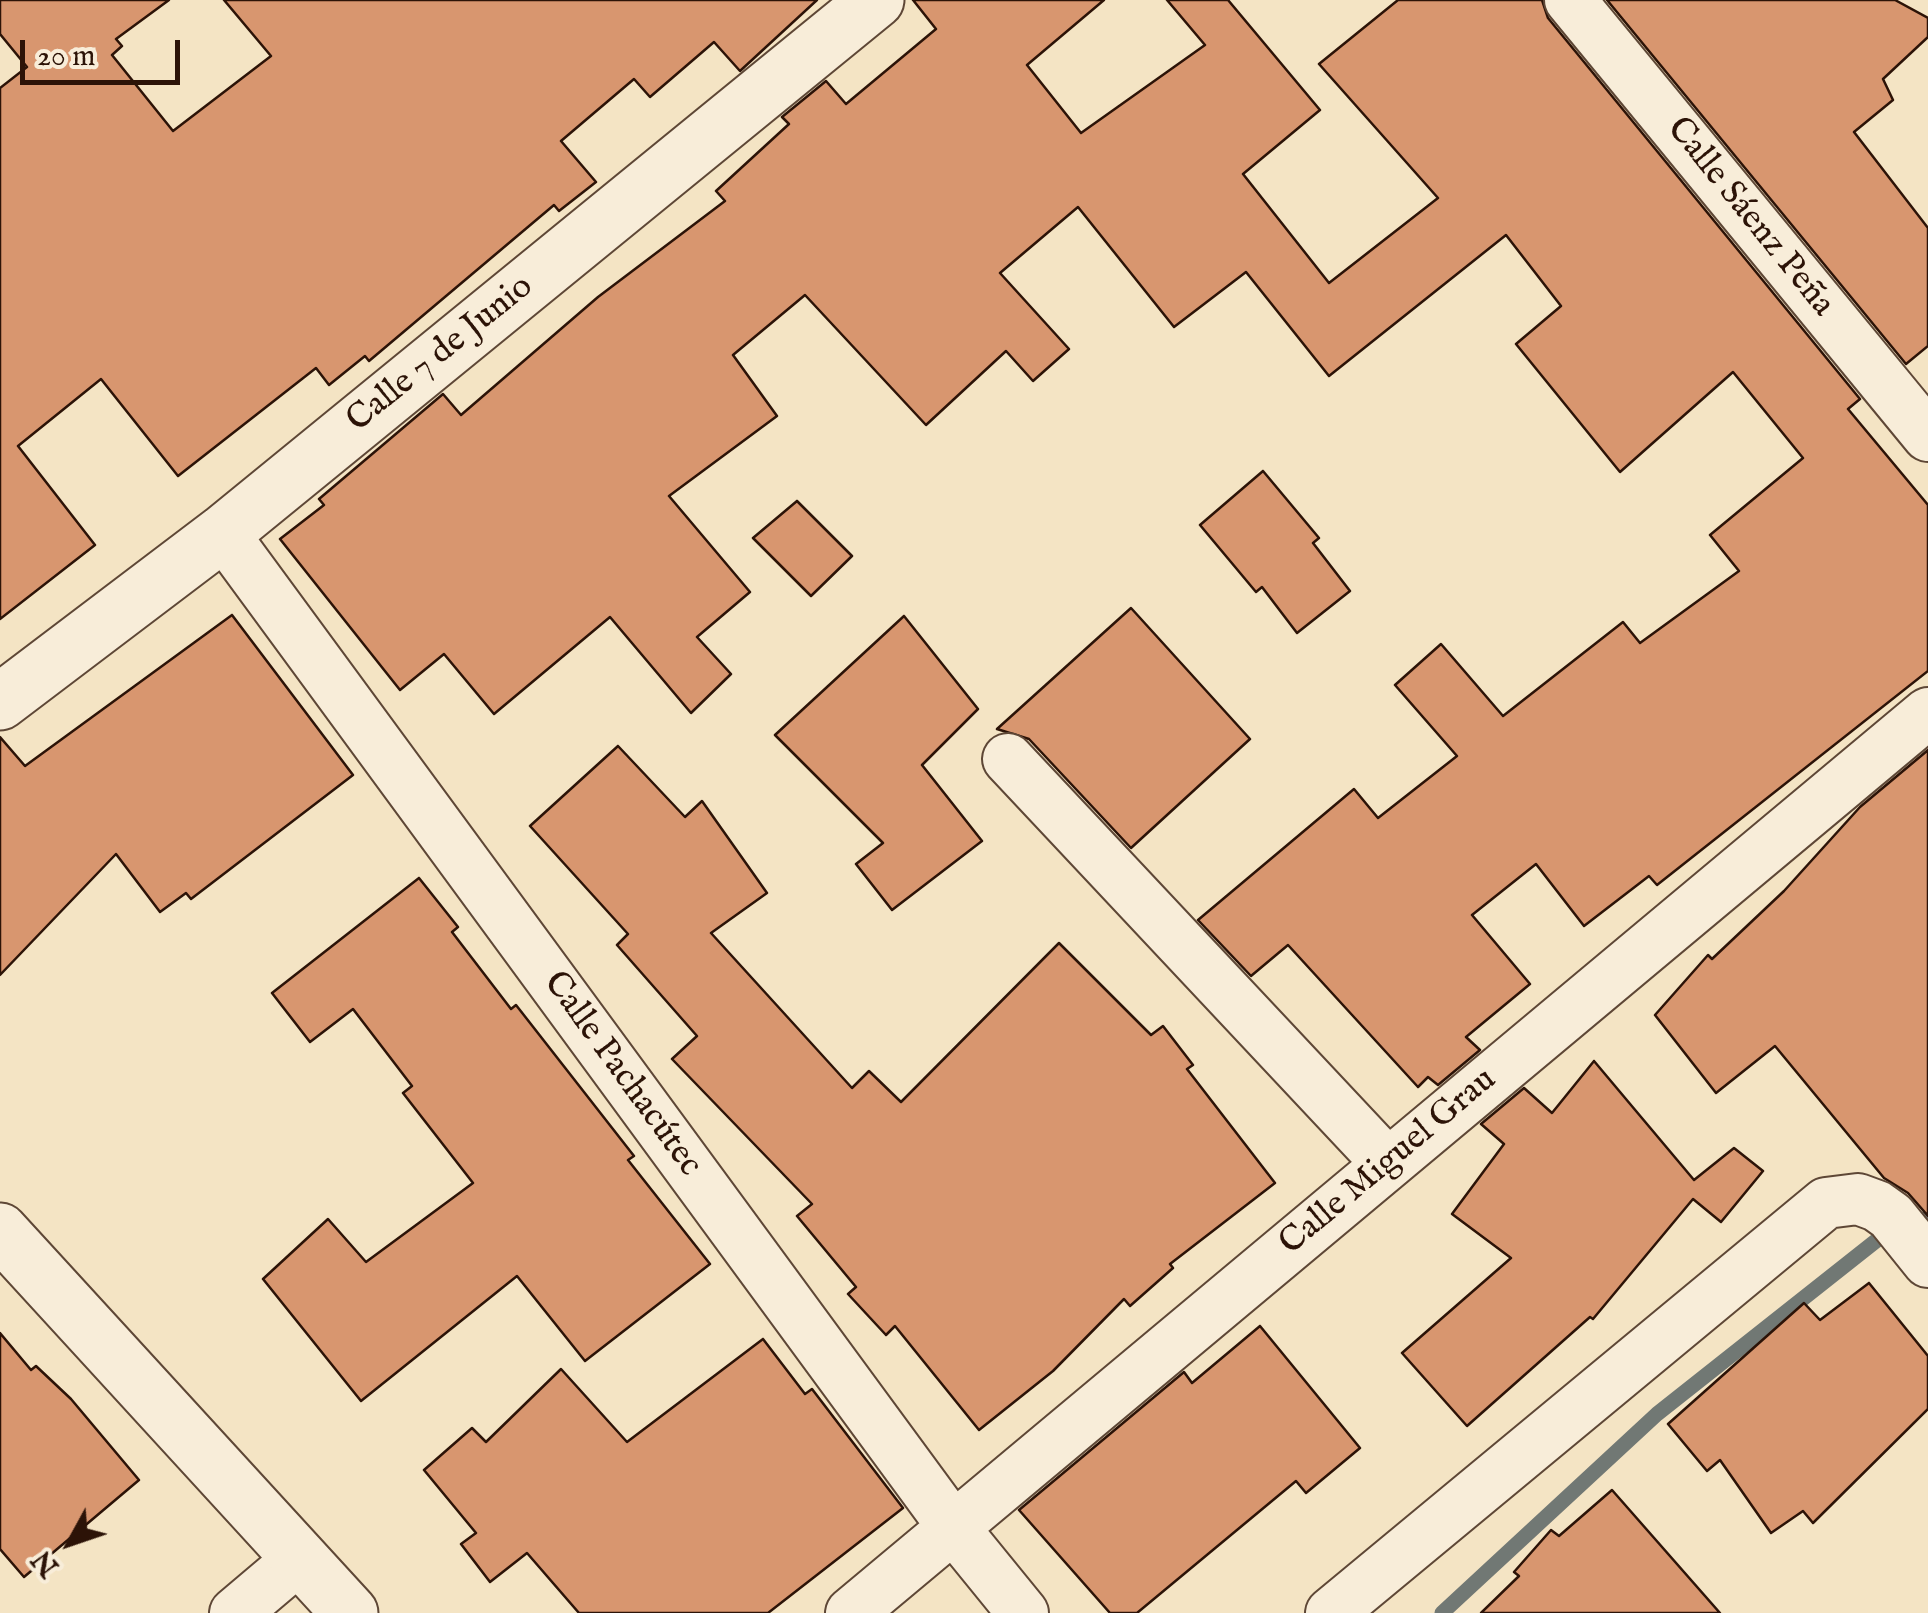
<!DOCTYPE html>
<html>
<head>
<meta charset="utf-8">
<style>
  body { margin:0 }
  #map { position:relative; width:1928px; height:1613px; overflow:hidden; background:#f4e4c4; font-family:"IM FELL English",serif }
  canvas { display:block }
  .north { position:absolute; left:20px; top:1493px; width:100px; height:100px; -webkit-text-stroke:8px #f8edd9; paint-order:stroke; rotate:230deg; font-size:28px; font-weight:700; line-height:40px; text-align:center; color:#2c1307 }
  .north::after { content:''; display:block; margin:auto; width:35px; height:45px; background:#2c1307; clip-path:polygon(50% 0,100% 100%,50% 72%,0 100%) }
  .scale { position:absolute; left:20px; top:40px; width:160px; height:45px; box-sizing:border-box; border:5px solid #2c1307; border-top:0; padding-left:12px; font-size:30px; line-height:35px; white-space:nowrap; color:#2c1307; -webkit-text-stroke:8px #f8edd9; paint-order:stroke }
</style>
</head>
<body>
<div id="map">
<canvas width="1928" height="1613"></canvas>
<div class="north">N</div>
<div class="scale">20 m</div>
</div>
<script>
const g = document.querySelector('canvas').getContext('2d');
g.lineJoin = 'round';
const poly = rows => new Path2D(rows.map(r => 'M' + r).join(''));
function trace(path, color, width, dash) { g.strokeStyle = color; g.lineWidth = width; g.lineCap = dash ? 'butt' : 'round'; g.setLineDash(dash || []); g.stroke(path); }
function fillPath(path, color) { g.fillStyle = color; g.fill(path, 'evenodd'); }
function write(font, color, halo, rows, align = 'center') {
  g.font = font + ' "IM FELL English",serif'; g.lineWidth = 9; g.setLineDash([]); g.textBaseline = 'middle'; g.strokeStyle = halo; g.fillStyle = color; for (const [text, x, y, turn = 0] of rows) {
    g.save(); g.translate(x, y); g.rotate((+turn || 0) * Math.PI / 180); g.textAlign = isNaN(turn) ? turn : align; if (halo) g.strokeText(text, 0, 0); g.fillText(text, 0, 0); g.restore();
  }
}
trace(poly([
  [1442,1613,1657,1414,1891,1229,1928,1218]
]), '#717874', 15);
const building = poly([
  [0,0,169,0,116,39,122,46,112,55,173,131,271,56,224,0,817,0,740,71,714,42,650,97,634,79,561,141,596,182,559,211,554,205,369,361,365,356,329,385,316,368,178,476,101,379,18,446,95,545,0,619,0,88,27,67,0,34,0,0],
  [913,0,1104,0,1027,65,1081,133,1205,45,1167,0,1228,0,1320,110,1243,174,1329,283,1438,198,1319,64,1398,0,1542,0,1548,18,1860,399,1848,409,1928,505,1928,671,1657,885,1649,876,1584,926,1536,864,1472,915,1530,984,1466,1037,1480,1050,1438,1085,1428,1077,1418,1087,1288,945,1251,976,1198,920,1354,789,1378,818,1457,756,1395,685,1441,644,1503,716,1623,622,1640,643,1739,571,1710,535,1803,458,1733,372,1620,472,1516,344,1561,306,1506,235,1329,376,1246,272,1174,327,1078,207,1000,273,1069,349,1033,381,1006,351,926,425,805,295,733,355,777,416,669,496,750,592,697,637,731,674,691,713,610,617,494,714,444,654,400,690,280,539,324,505,319,499,443,394,461,415,598,297,725,201,716,191,789,124,782,117,826,81,846,104,936,29,913,0],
  [1607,0,1895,0,1928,18,1928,37,1883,79,1893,100,1854,132,1928,228,1928,346,1906,364,1607,0],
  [1263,471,1319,538,1313,543,1350,591,1297,633,1262,587,1256,592,1200,525,1263,471],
  [797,501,852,556,811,596,753,538,797,501],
  [1131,608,1250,739,1131,848,1029,739,997,729,1131,608],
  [232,615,353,775,191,899,186,893,160,912,116,854,0,975,0,737,25,766,232,615],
  [904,616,978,709,922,765,982,841,892,910,856,864,883,843,775,735,904,616],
  [618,746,685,817,702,801,767,893,711,933,852,1088,869,1071,901,1102,1059,943,1151,1035,1163,1026,1193,1065,1187,1069,1275,1183,1170,1264,1173,1268,1130,1306,1124,1299,1053,1371,979,1430,895,1326,886,1335,848,1294,856,1287,797,1216,812,1204,672,1059,697,1036,617,945,628,934,530,826,618,746],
  [1928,750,1928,1216,1908,1193,1884,1178,1775,1046,1716,1093,1655,1015,1708,955,1712,959,1784,891,1860,807,1928,750],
  [419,878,458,927,452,932,511,1009,516,1005,634,1156,628,1160,710,1264,585,1361,517,1276,361,1401,263,1279,328,1219,366,1262,473,1183,403,1093,412,1086,353,1009,310,1042,272,993,419,878],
  [1594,1061,1694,1180,1734,1148,1763,1171,1721,1222,1693,1199,1593,1319,1590,1317,1467,1426,1402,1353,1511,1258,1452,1214,1504,1144,1481,1124,1524,1088,1552,1113,1594,1061],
  [1869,1283,1928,1356,1928,1409,1813,1523,1803,1511,1771,1533,1720,1460,1707,1471,1668,1424,1804,1303,1820,1320,1869,1283],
  [1260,1326,1360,1448,1306,1493,1296,1481,1137,1613,1110,1613,1019,1510,1184,1372,1192,1383,1260,1326],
  [0,1333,31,1370,36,1366,71,1399,139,1480,24,1577,0,1549,0,1333],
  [763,1339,805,1394,812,1389,903,1508,768,1613,579,1613,527,1553,490,1582,461,1544,476,1533,424,1470,472,1428,486,1442,561,1369,627,1442,763,1339],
  [1612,1490,1720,1613,1481,1613,1519,1576,1514,1572,1551,1530,1559,1536,1612,1490]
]);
fillPath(building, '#d8966f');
trace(building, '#2c1307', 2.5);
const minor = poly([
  [1570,0,1928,436],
  [223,533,953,1527,1023,1613],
  [1008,759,1388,1164],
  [235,1613,300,1558],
  [851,1613,1928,713],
  [1331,1613,1826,1203,1858,1199,1877,1206,1891,1216,1928,1262]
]);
const tertiary = poly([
  [0,702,223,533,876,0],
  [0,1231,350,1613]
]);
trace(minor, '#5e4736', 54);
trace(tertiary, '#5e4736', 59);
trace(minor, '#f8edd9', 50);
trace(tertiary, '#f8edd9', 55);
write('35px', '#2c1307', '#f8edd9', [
  ["Calle Sáenz Peña",1749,218,51],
  ["Calle 7 de Junio",441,355,-39],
  ["Calle Pachacútec",621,1075,54],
  ["Calle Miguel Grau",1389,1163,-40]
]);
</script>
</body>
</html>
